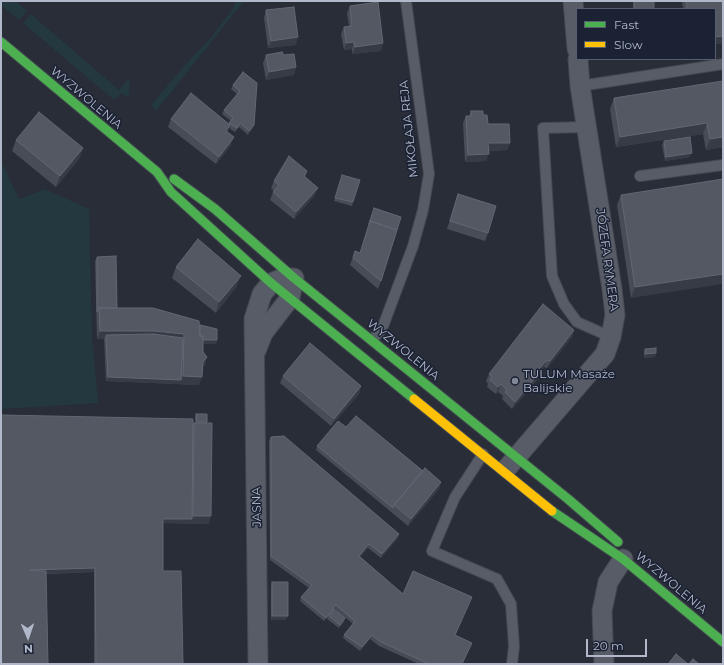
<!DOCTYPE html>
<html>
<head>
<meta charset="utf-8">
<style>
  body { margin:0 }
  #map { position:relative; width:724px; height:665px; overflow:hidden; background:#282d38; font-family:Montserrat,sans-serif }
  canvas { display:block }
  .frame { position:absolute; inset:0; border:2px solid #b1b8ca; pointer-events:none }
  .legend { position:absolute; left:576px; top:8px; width:140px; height:52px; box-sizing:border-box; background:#1a2234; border:1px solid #565e70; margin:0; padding:5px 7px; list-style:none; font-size:12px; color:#b1b8ca }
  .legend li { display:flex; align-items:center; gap:8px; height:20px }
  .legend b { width:20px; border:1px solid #565e70 }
  .north { position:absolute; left:8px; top:617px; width:40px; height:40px; -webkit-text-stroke:3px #1a2234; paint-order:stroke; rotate:178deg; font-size:11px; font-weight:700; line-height:16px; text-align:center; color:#b1b8ca }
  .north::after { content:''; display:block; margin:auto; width:14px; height:18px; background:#b1b8ca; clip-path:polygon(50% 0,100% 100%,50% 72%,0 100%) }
  .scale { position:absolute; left:586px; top:639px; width:61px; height:18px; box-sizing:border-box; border:2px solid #b1b8ca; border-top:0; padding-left:5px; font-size:12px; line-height:14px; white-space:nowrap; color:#b1b8ca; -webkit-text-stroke:3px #1a2234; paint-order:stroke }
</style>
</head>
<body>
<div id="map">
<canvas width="724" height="665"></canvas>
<div class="frame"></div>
<ul class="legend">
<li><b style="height:5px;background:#4caf50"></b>Fast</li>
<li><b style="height:5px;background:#ffc107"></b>Slow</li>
</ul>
<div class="north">N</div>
<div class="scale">20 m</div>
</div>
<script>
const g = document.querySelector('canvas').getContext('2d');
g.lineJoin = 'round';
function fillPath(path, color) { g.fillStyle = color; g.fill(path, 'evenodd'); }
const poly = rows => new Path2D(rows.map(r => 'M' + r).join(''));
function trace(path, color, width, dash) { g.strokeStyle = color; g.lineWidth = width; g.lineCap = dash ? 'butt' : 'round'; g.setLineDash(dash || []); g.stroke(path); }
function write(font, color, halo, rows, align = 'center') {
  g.font = font + ' Montserrat,sans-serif'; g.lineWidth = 3; g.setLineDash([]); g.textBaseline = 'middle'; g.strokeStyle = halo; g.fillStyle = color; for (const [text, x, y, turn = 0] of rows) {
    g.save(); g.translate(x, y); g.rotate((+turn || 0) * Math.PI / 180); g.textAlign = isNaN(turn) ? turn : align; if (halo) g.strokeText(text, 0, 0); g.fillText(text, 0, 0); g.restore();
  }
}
fillPath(poly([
  [1,1,15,1,27,11,19,20,1,5],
  [236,1,244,1,156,111,151,105,191,58,210,39,232,10],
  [31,14,119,90,127,80,130,80,129,95,127,97,122,93,114,100,23,23],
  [1,161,19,199,45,189,89,209,92,337,98,403,1,409]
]), '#24383f');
const lane = poly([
  [580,86,723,64],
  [587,127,543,128,552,276,564,304,577,322,611,337],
  [640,176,723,165],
  [372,340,382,329,413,246,423,210,429,174,406,1],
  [483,454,455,497,432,551,497,579,511,604,514,646,512,664]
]);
const street = poly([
  [573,1,577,49],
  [256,351,263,333,290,298,294,278,283,278,271,283,262,294,254,319,258,664],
  [507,468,605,354,611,337,615,315,612,289,580,86,578,59],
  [604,664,602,611,608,582,623,559]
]);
const fast = poly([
  [1,42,157,172,171,192,271,283,414,399],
  [174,179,215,209,294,278,568,499,618,542],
  [552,511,623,559,723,642]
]);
const slow = poly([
  [414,399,552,511]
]);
trace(lane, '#444851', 12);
trace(street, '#444851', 21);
trace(fast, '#444851', 11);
trace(slow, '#444851', 11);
trace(lane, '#585c66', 10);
trace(street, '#585c66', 19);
trace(fast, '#4caf50', 9);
trace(slow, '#ffc107', 9);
fillPath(poly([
  [633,1,654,1,654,9,633,9],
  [683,1,723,1,723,43,715,44,715,9,683,9,682,2],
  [350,6,383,43,381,51,352,54,352,49,344,50,341,34,344,27,349,27,347,13],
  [266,10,296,45,268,48,264,18],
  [266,55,284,55,296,67,294,75,266,80,263,63],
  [243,72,253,128,248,135,239,127,235,132,229,128,227,132,231,145,216,164,168,127,171,119,229,124,231,121,222,114,224,110,237,94,231,89,233,85],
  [723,81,723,147,706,150,703,134,616,147,610,109,614,98],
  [471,111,483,115,488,124,510,143,507,150,489,151,486,161,465,162,463,123,466,116,469,116],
  [16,140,83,148,79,159,56,187,12,151],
  [664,141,690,157,665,161,662,145],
  [307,171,305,177,315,195,294,219,270,200,273,192,274,191,271,188,274,181],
  [342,175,353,202,352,206,334,201],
  [723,179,631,298,617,205,621,195],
  [458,194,488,233,485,241,447,229],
  [374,208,381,281,378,289,350,265,355,251,360,253],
  [97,257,117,308,200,325,217,340,216,344,203,344,203,352,205,365,202,367,199,385,106,381,104,339,97,339,95,261],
  [176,267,237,286,216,313,172,278],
  [574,330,572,337,547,368,544,367,540,372,538,379,512,409,502,399,503,396,498,392,496,394,487,387,488,384,486,381,489,374],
  [645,349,656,353,655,357,644,358,644,353],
  [283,376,361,386,359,394,331,426,280,383],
  [196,414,206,423,209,524,163,523,163,571,183,664,94,664,94,572,46,574,1,664,1,415,193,426,194,423,195,423,195,417],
  [346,427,441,482,439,489,408,526,316,450,317,446],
  [271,437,398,538,381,558,368,548,360,557,403,594,455,635,462,664,419,664,379,646,370,639,360,651,343,638,344,635,353,624,335,609,334,610,345,618,344,622,339,628,327,619,328,616,324,621,300,601,301,597,309,588,270,560,269,441],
  [272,582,286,620,271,620,271,586]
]), '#484c57');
fillPath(poly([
  [723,36,723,43,715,44,715,37],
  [298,37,296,45,268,48,271,41],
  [354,42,352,49,344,50,346,43],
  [383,43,381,51,352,54,355,47],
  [296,67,294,75,266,80,269,72],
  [707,123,703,134,616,147,620,137],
  [230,125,228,132,226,131],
  [254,125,253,128,248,135,249,131],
  [234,137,231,145,216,164,219,157],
  [723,137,723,147,706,150,710,139],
  [488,143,510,143,507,150,486,151],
  [83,148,79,159,56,187,60,176],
  [692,153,690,157,665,161,666,157],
  [489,154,486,161,465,162,468,155],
  [318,188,315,195,294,219,296,212],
  [723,274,723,284,631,298,635,287],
  [241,276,237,286,216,313,219,302],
  [574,330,572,337,547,368,550,361],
  [100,331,154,331,184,334,182,342,106,335,104,339,97,339],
  [198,340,217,340,216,344,197,344],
  [656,353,655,357,644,358,645,354],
  [207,357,205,365,200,369,203,362],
  [547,360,544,367,540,372,538,379,512,409,515,402,539,369],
  [183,376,202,377,199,385,106,381,108,377,181,380],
  [501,384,498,392,496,394,498,387],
  [361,386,359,394,331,426,334,419],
  [197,422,207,422,205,426,195,426],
  [441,482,439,489,408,526,411,519],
  [193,516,211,516,209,524,162,523,163,519,192,519],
  [399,534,398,538,381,558,382,554],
  [369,544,368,548,358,560,359,556],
  [95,568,94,572,28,574,30,570],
  [336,605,335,609,324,621,326,618],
  [272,616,288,616,286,620,271,620],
  [345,618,344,622,339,628,340,625],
  [372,635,370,639,360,651,362,647]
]), '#363b45');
const building = poly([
  [634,1,654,1,654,9,634,9,634,1],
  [686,1,723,1,723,36,715,37,715,9,687,9,686,1],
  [378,2,383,43,355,47,354,42,346,43,344,27,352,26,350,6,378,2],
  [294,7,298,37,271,41,266,10,294,7],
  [282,52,284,55,294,54,296,67,269,72,266,55,282,52],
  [243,72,257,83,254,125,249,131,240,123,237,128,235,127,229,123,233,118,224,110,240,91,233,85,243,72],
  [723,81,723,137,710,139,707,123,620,137,614,98,723,81],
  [191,93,230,125,226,131,234,137,219,157,171,119,191,93],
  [471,111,483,111,483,115,487,115,488,124,509,124,510,143,488,143,489,154,468,155,466,116,471,116,471,111],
  [39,112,83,148,60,176,16,140,39,112],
  [690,137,692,153,666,157,664,141,690,137],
  [289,156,307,171,304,176,318,188,296,212,273,192,279,185,274,181,289,156],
  [342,175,360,180,353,202,335,198,342,175],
  [723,179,723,274,635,287,621,195,723,179],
  [458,194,496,206,488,233,450,221,458,194],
  [374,208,401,217,397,230,370,221,369,224,374,208],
  [370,221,397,230,381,281,353,258,355,251,360,253,370,221],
  [198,239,241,276,219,302,176,267,198,239],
  [116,256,117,308,99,308,97,312,97,257,116,256],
  [543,304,574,330,550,361,547,360,539,369,541,371,515,402,505,392,507,390,501,384,498,387,490,380,492,376,489,374,543,304],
  [99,308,153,308,199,321,200,336,203,336,203,352,207,357,203,362,202,377,183,376,184,334,154,331,100,331,99,308],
  [200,325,217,329,217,340,203,340,203,336,200,336,200,325],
  [153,334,183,338,181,380,108,377,106,335,153,334],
  [310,343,361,386,334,419,283,376,310,343],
  [656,348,656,353,645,354,645,349,656,348],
  [196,414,207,414,207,422,197,422,196,414],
  [1,415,193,419,192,519,163,519,163,571,181,571,183,664,96,664,95,568,30,570,46,571,48,664,1,664,1,415],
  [356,416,423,471,394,505,393,508,317,446,338,421,346,427,356,416],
  [194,423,212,423,211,516,193,516,194,423],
  [284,436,399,534,382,554,369,544,359,556,403,594,413,571,472,597,455,635,472,643,462,664,429,664,381,642,372,635,362,647,344,635,355,621,336,605,326,618,301,597,312,585,271,556,271,437,284,436],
  [425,468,441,482,411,519,394,505,425,468],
  [272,582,288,582,288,616,272,616,272,582],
  [334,609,345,618,340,625,329,616,334,609],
  [676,654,688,664,668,664,676,654],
  [693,659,699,664,689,664,693,659]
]);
fillPath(building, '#535863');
trace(building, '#626773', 1);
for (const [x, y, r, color] of [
  [515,381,4,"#818797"]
]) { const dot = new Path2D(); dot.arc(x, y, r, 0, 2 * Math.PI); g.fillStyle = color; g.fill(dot); trace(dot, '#1a2234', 1.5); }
write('12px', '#b1b8ca', '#1a2234', [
  ["WYZWOLENIA",86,98,40],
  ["MIKOŁAJA REJA",409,129,-96],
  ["JÓZEFA RYMERA",607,260,82],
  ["WYZWOLENIA",403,350,39],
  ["JASNA",257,507,-91],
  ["WYZWOLENIA",671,583,40]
]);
write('12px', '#b1b8ca', '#1a2234', [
  ["TULUM Masaże",523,374],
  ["Balijskie",523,388]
], 'left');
</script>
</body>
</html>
